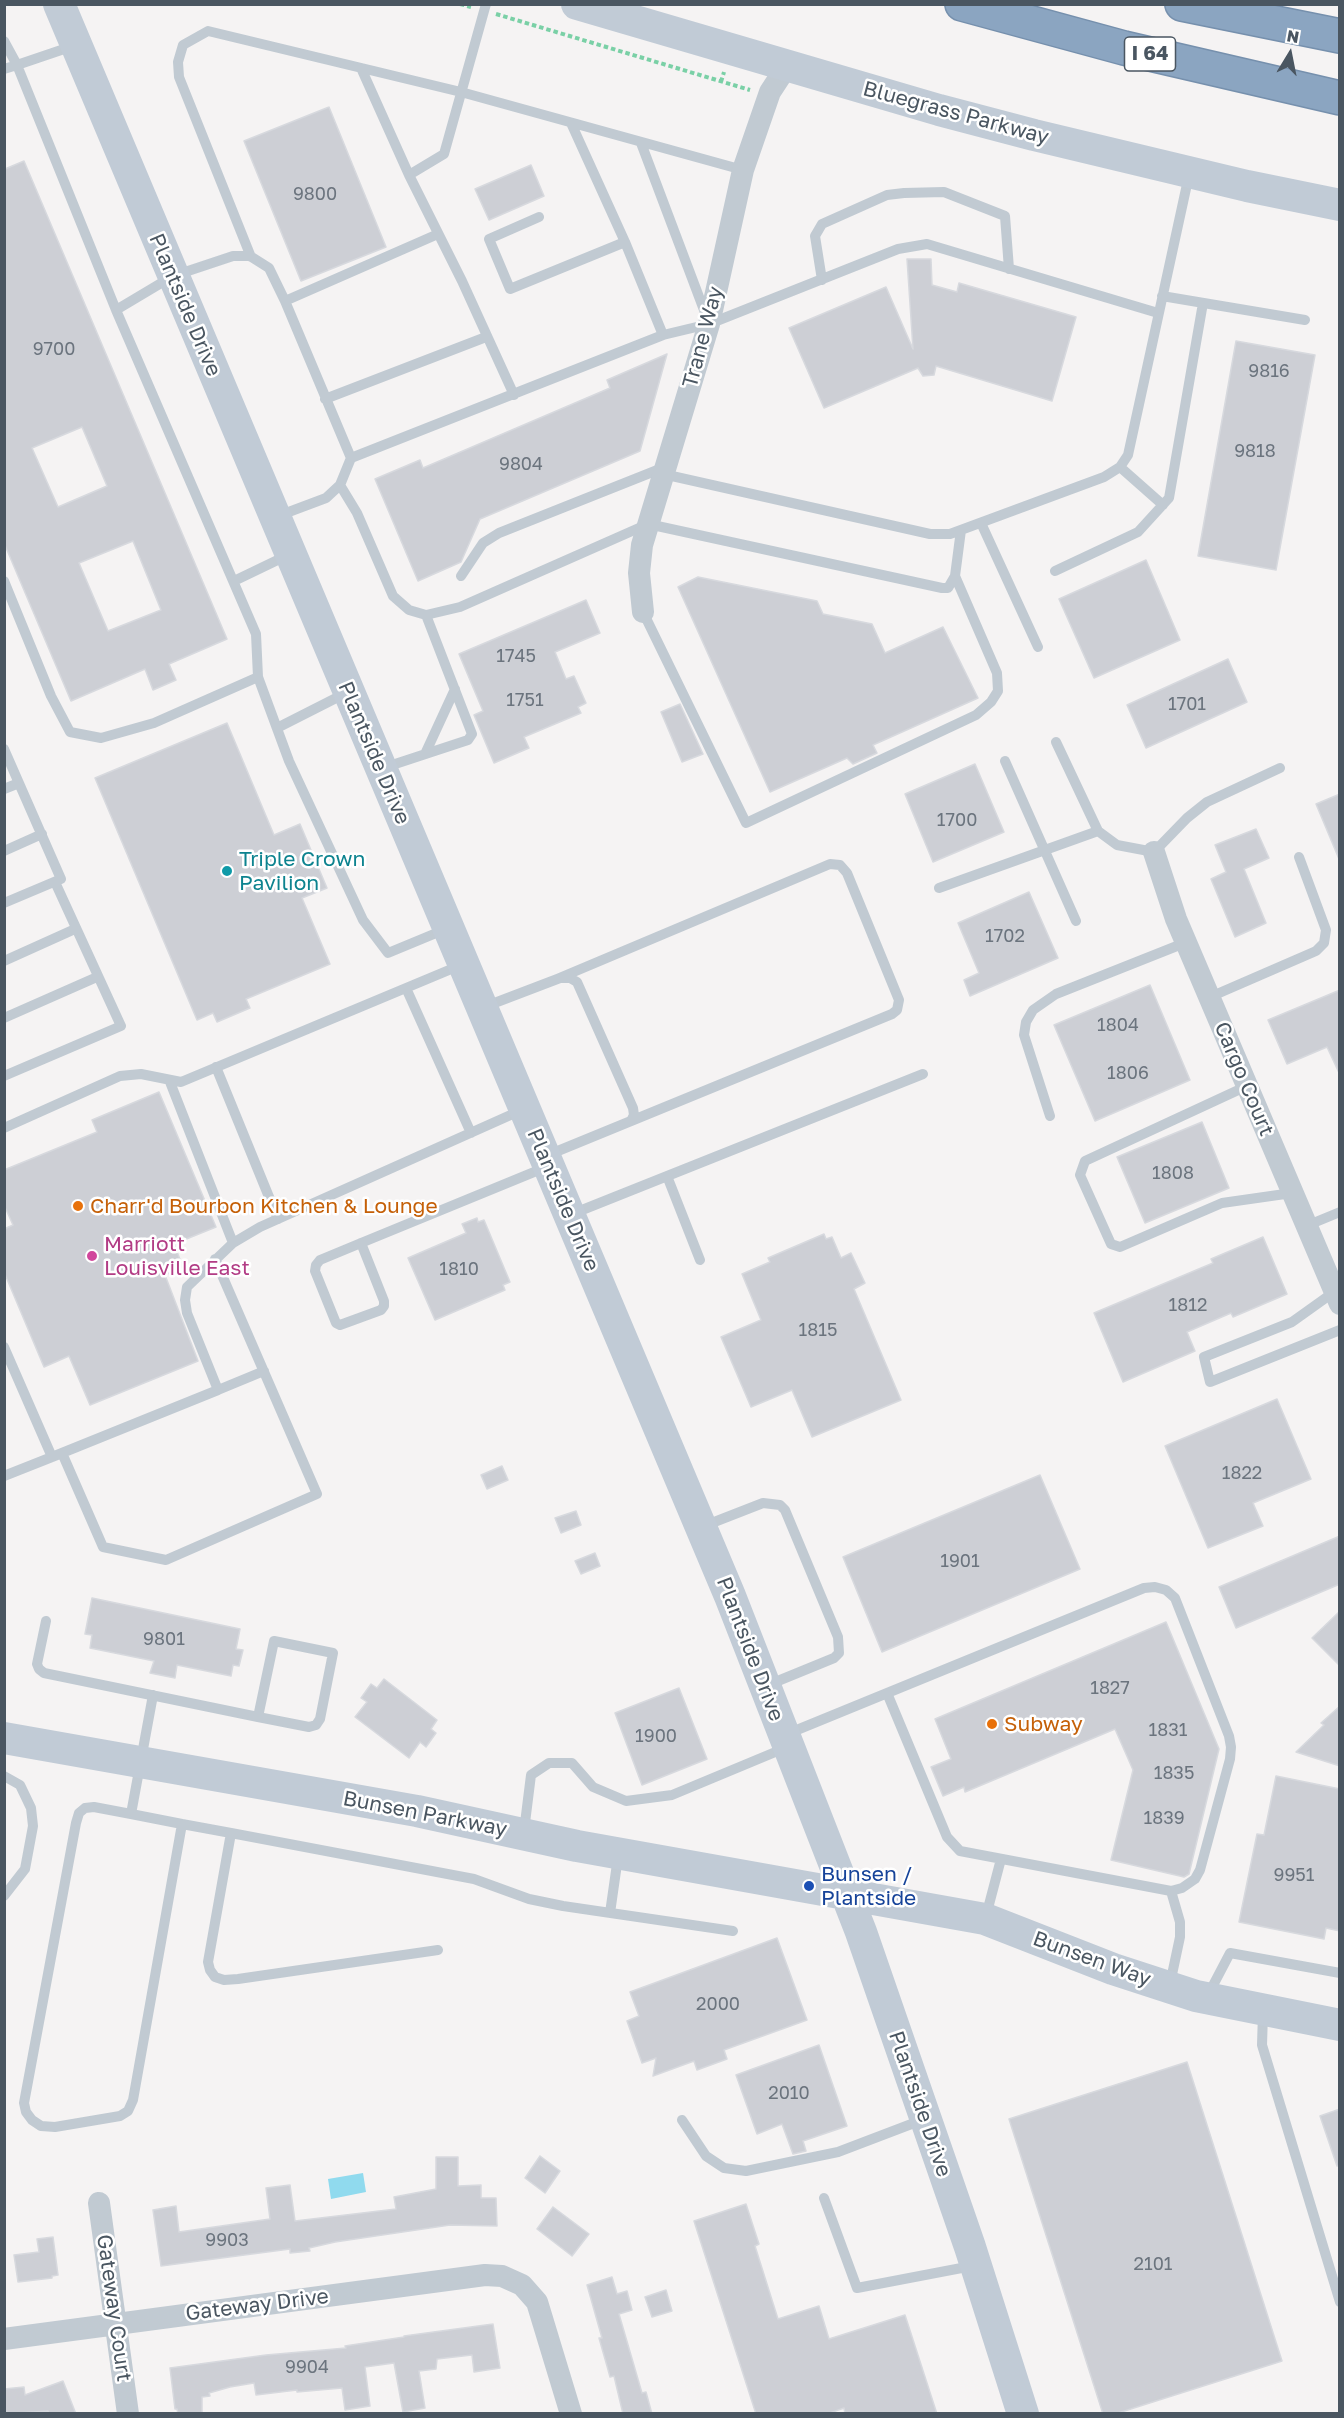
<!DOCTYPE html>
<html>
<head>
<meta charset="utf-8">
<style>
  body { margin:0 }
  #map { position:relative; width:1344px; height:2418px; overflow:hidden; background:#f5f3f3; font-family:"Golos Text",sans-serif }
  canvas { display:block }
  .frame { position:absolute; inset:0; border:6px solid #4a5661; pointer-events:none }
  .north { position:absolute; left:1260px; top:24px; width:60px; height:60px; -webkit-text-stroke:4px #fff; paint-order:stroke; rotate:10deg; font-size:16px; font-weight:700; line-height:24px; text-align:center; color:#4a5661 }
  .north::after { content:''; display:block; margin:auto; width:21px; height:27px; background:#4a5661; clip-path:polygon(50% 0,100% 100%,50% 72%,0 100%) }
</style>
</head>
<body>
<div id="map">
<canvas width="1344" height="2418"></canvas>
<div class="frame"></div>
<div class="north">N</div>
</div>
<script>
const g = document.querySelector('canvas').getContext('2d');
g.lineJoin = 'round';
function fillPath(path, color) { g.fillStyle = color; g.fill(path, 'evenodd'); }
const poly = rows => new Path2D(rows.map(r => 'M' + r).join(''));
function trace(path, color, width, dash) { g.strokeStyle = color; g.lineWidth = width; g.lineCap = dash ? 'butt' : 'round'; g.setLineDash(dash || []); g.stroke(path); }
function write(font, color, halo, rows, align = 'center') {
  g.font = font + ' "Golos Text",sans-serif'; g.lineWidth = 5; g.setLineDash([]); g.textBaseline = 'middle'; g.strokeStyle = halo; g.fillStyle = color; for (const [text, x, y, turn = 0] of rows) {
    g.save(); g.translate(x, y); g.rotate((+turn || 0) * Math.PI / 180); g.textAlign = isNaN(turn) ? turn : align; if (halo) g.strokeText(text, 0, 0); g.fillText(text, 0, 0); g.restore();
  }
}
fillPath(poly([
  [363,2173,366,2192,331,2199,328,2179]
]), '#90daee');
const building = poly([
  [329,107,386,247,301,281,244,141,329,107],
  [24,161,227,639,169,664,176,680,153,690,145,669,71,701,4,543,5,169,24,161],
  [82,427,107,486,58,507,32,448,82,427],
  [133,541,161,610,108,631,79,563,133,541],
  [531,165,544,196,489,220,475,189,531,165],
  [907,259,931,259,932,285,957,292,959,283,1076,317,1052,401,936,366,934,375,923,376,918,368,824,408,789,328,886,287,913,349,907,259],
  [1236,341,1315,355,1276,570,1198,556,1236,341],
  [667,354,640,451,480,519,461,562,418,581,375,479,420,460,423,468,610,388,607,380,667,354],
  [1146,560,1180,640,1094,678,1059,599,1146,560],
  [698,577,817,601,823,614,872,624,885,653,943,627,978,698,873,745,877,753,853,764,847,758,770,792,678,587,698,577],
  [586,600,600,633,555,652,566,679,574,676,586,703,578,707,581,713,524,737,529,748,494,763,474,715,483,711,459,654,586,600],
  [1228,659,1247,702,1146,748,1127,705,1228,659],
  [680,704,703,754,682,762,661,712,680,704],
  [227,723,274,835,300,824,327,888,302,898,330,964,246,999,250,1008,217,1022,213,1013,197,1020,95,778,227,723],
  [975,764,1004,832,933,862,905,794,975,764],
  [1340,794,1340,858,1339,859,1316,804,1340,794],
  [1256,829,1269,858,1244,869,1266,923,1235,937,1211,879,1226,872,1215,845,1256,829],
  [1029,892,1058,958,970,996,964,980,979,973,958,923,1029,892],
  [1150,985,1190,1080,1095,1121,1054,1025,1150,985],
  [1340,990,1340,1075,1327,1047,1287,1064,1268,1020,1340,990],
  [159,1092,216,1227,174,1244,183,1267,165,1275,198,1361,90,1405,69,1356,44,1367,4,1272,4,1229,13,1225,4,1205,4,1170,97,1132,92,1120,159,1092],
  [1202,1122,1229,1188,1145,1223,1117,1157,1202,1122],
  [477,1218,478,1222,484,1220,510,1282,503,1285,505,1290,435,1320,408,1258,466,1233,462,1224,477,1218],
  [824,1234,826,1239,832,1237,841,1258,851,1253,865,1283,854,1289,901,1400,812,1437,792,1390,751,1407,721,1337,761,1320,742,1274,770,1262,768,1258,824,1234],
  [1263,1237,1287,1294,1233,1317,1231,1313,1187,1332,1195,1351,1123,1382,1094,1313,1213,1263,1211,1259,1263,1237],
  [1277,1399,1311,1479,1253,1503,1263,1526,1208,1548,1165,1446,1277,1399],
  [502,1466,508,1480,487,1489,481,1475,502,1466],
  [1040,1475,1080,1569,882,1652,843,1557,1040,1475],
  [576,1511,581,1525,561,1533,555,1518,576,1511],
  [1340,1536,1340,1584,1236,1628,1219,1587,1340,1536],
  [595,1553,600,1566,581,1574,575,1561,595,1553],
  [92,1598,240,1629,236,1649,243,1650,239,1666,233,1665,231,1676,177,1665,175,1678,150,1673,154,1661,90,1648,92,1635,85,1634,92,1598],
  [1340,1611,1340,1666,1312,1638,1340,1611],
  [1166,1622,1219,1749,1189,1874,1184,1877,1111,1860,1133,1770,1115,1729,965,1792,964,1787,943,1796,931,1767,951,1759,935,1719,1166,1622],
  [384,1679,437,1720,431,1729,436,1733,426,1747,420,1742,409,1758,355,1717,367,1702,361,1698,371,1684,377,1688,384,1679],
  [679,1688,707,1759,642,1785,615,1713,679,1688],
  [1340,1706,1340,1766,1296,1752,1324,1725,1321,1723,1340,1706],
  [1276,1776,1340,1789,1340,1931,1326,1928,1324,1939,1239,1922,1257,1834,1264,1835,1276,1776],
  [777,1938,807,2020,724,2050,727,2059,697,2070,694,2061,653,2076,656,2058,642,2063,627,2021,639,2016,630,1992,777,1938],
  [819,2045,847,2126,803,2141,806,2151,793,2154,782,2124,757,2134,736,2075,819,2045],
  [1187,2062,1282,2361,1115,2414,1103,2414,1009,2119,1187,2062],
  [1340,2109,1340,2165,1337,2166,1320,2116,1340,2109],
  [540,2156,560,2171,545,2193,525,2178,540,2156],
  [436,2157,458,2157,458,2186,481,2185,481,2198,496,2198,497,2226,450,2225,335,2242,309,2248,310,2251,290,2253,290,2249,161,2266,153,2210,176,2206,179,2232,270,2219,266,2188,290,2185,295,2221,396,2209,394,2197,436,2189,436,2157],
  [746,2204,759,2244,755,2246,778,2319,819,2306,829,2339,905,2315,937,2414,845,2414,844,2408,827,2414,756,2414,694,2221,746,2204],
  [553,2207,589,2234,572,2256,537,2229,553,2207],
  [53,2237,58,2275,52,2276,52,2278,18,2282,14,2255,39,2252,37,2239,53,2237],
  [612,2277,617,2294,627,2291,632,2310,619,2314,642,2393,646,2392,652,2414,623,2414,614,2376,610,2377,607,2366,599,2338,602,2338,587,2285,612,2277],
  [666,2290,672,2311,652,2317,645,2297,666,2290],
  [493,2324,500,2368,474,2372,472,2355,437,2359,436,2369,419,2371,425,2408,403,2412,394,2363,365,2367,370,2406,345,2410,342,2388,297,2392,297,2390,256,2395,254,2383,230,2387,209,2393,210,2396,202,2397,202,2414,178,2414,177,2409,175,2409,170,2368,266,2355,346,2348,345,2346,404,2337,404,2336,493,2324],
  [63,2381,76,2414,49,2414,48,2411,4,2414,4,2389,24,2387,25,2395,63,2381]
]);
fillPath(building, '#cdcfd5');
trace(building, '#d7d9de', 1.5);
const highway = poly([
  [962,4,1124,48,1340,98],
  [1182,4,1340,36]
]);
trace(highway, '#7690ad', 36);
trace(poly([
  [460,4,471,7],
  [496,14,750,90],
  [721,82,724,72]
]), '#7ad0a6', 4, [4.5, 3]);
trace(poly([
  [486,4,444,154,409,175,462,281,514,395],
  [4,41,17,65,73,46],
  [361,68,409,175],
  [4,69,17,65,116,310,256,634,258,677],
  [571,123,625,242,663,335],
  [641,143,707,318],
  [539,217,489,239,510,289,625,242],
  [251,257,179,77,178,62,183,45,208,31,461,92,743,170],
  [822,280,815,236,822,224,887,195,904,193,944,192,1005,216,1009,269],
  [1162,296,1305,320],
  [285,301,438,234],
  [116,310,173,276,233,256,250,256,269,268,285,301,351,458],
  [325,399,486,337],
  [1120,467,1163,505],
  [663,474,930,534,950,534,1104,477,1120,467,1128,455,1189,175],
  [340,485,357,513,393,596,409,610,426,615,460,607,648,524,942,588,948,588,955,576,961,530],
  [278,516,326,498,340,485,351,458,663,335,709,324,898,249,927,244,1158,313],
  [981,523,1038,647],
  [1055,571,1138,532,1169,498,1203,303],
  [461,576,483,543,499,533,665,467],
  [4,581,51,696,70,732,101,738,154,723,258,677,289,761,363,920,388,953,446,929],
  [234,581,288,555],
  [643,612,746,823,976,715,991,702,998,691,997,673,955,576],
  [277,728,346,693],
  [1056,742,1098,831,1117,845,1154,852,1187,818,1207,802,1280,768],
  [4,749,61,879,4,903],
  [425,754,455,689],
  [1005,761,1076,921],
  [383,768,468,740,472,734,426,615],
  [4,789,19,783],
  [4,851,42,834],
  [939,888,1098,831],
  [4,961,75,929],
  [557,979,830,864,840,865,847,873,899,1000,897,1010,892,1014,631,1121],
  [406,988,471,1133],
  [1210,997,1316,951,1324,943,1326,930,1299,857],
  [484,1007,560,978,570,978,577,982,633,1108,634,1115,631,1121,548,1155],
  [4,1018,97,977],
  [216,1067,278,1219],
  [4,1076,121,1026,55,882],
  [170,1082,233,1243],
  [1247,1086,1085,1161,1080,1175,1111,1244,1120,1247,1222,1203,1292,1193],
  [1050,1116,1024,1035,1026,1022,1033,1010,1056,994,1187,942],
  [4,1128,120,1076,141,1074,181,1082,461,965],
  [667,1176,700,1260],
  [572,1214,923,1074],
  [1306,1226,1340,1212],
  [361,1243,384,1301,384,1306,381,1310,340,1325,336,1323,315,1271,316,1265,320,1260,361,1243,546,1167],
  [1334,1292,1292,1322,1204,1357,1210,1382,1340,1330],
  [4,1347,52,1457,4,1476],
  [218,1390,264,1371],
  [62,1453,103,1547,166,1560,317,1494,215,1259],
  [52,1457,218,1390,187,1313,185,1300,187,1287,233,1243,260,1227,524,1109],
  [704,1526,763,1503,780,1505,785,1510,838,1637,839,1653,834,1658,768,1685],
  [46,1621,37,1664,39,1669,44,1673,258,1717,309,1727,316,1725,320,1719,333,1653,274,1641,258,1717],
  [787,1734,1144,1588,1155,1587,1166,1590,1175,1598,1229,1736,1231,1747,1230,1759,1200,1870,1195,1879,1182,1888,1171,1891,960,1851,947,1837,887,1693],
  [4,1776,20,1785,31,1808,33,1826,25,1869,4,1896],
  [131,1814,182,1824,133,2100,128,2111,120,2116,55,2127,41,2126,32,2120,26,2112,24,2103,76,1823,79,1813,85,1808,94,1807,131,1814,153,1695],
  [182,1824,231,1833,208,1962,210,1970,215,1977,224,1980,238,1979,438,1950],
  [524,1831,531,1775,549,1763,572,1763,593,1787,626,1801,672,1795,785,1748],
  [231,1833,474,1879,529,1899,563,1906,733,1931],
  [610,1913,618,1857],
  [986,1916,1001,1859],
  [1170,1984,1180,1937,1180,1922,1171,1891],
  [1208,1995,1230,1953,1340,1973],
  [1263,2013,1262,2045,1340,2302],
  [682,2120,706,2156,724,2168,746,2171,838,2152,922,2120],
  [824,2198,857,2288,972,2266]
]), '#c1cad2', 10);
trace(poly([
  [643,612,639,573,642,545,709,324,743,170,770,92,787,66],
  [1154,852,1176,919,1340,1304],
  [99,2203,128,2414],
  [4,2339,485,2275,502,2276,522,2285,537,2302,571,2414]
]), '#c1cad2', 22);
trace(poly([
  [59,4,730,1596,861,1932,970,2247,1023,2414],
  [577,4,939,110,1034,135,1247,186,1340,205],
  [4,1738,417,1811,577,1846,985,1919,1113,1969,1196,1996,1340,2025]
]), '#c1cbd6', 32);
trace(highway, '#8ba5c1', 33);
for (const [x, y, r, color] of [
  [227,871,6,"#0f9aa8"],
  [78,1206,6,"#e8710a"],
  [92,1256,6,"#d1479c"],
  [992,1724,6,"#e8710a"],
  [809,1886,6,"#1a4fb4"]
]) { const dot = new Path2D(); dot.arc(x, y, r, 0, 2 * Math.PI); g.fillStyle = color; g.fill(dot); trace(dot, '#fff', 2); }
write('18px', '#6b747e', null, [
  ["9800",315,194],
  ["9700",54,349],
  ["9816",1269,371],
  ["9818",1255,451],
  ["9804",521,464],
  ["1745",516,656],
  ["1751",525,700],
  ["1701",1187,704],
  ["1700",957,820],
  ["1702",1005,936],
  ["1804",1118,1025],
  ["1806",1128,1073],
  ["1808",1173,1173],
  ["1810",459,1269],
  ["1812",1188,1305],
  ["1815",818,1330],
  ["1822",1242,1473],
  ["1901",960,1561],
  ["9801",164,1639],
  ["1827",1110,1688],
  ["1831",1168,1730],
  ["1900",656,1736],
  ["1835",1174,1773],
  ["1839",1164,1818],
  ["9951",1294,1875],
  ["2000",718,2004],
  ["2010",789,2093],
  ["9903",227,2240],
  ["2101",1153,2264],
  ["9904",307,2367]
]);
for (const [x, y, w] of [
  [1150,54,51]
]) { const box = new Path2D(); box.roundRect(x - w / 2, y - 17, w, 34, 4.5); g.fillStyle = '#fff'; g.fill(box); trace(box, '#4a5661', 1.5); }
write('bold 20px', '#4a5661', null, [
  ["I 64",1150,54]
]);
write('21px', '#4a5661', '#fff', [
  ["Bluegrass Parkway",956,113,15],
  ["Plantside Drive",185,305,67],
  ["Trane Way",703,337,-75],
  ["Plantside Drive",374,753,67],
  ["Cargo Court",1244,1079,67],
  ["Plantside Drive",563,1200,67],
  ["Plantside Drive",750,1649,69],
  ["Bunsen Parkway",425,1814,11],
  ["Bunsen Way",1092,1959,20],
  ["Plantside Drive",920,2104,71],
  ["Gateway Drive",257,2305,-7],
  ["Gateway Court",114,2308,82]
]);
write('21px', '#0d838f', '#fff', [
  ["Triple Crown",239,859],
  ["Pavilion",239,883]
], 'left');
write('21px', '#c56008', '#fff', [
  ["Charr'd Bourbon Kitchen & Lounge",90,1206],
  ["Subway",1004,1724]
], 'left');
write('21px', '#b23c85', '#fff', [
  ["Marriott",104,1244],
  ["Louisville East",104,1268]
], 'left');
write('21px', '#164399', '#fff', [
  ["Bunsen /",821,1874],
  ["Plantside",821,1898]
], 'left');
</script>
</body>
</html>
